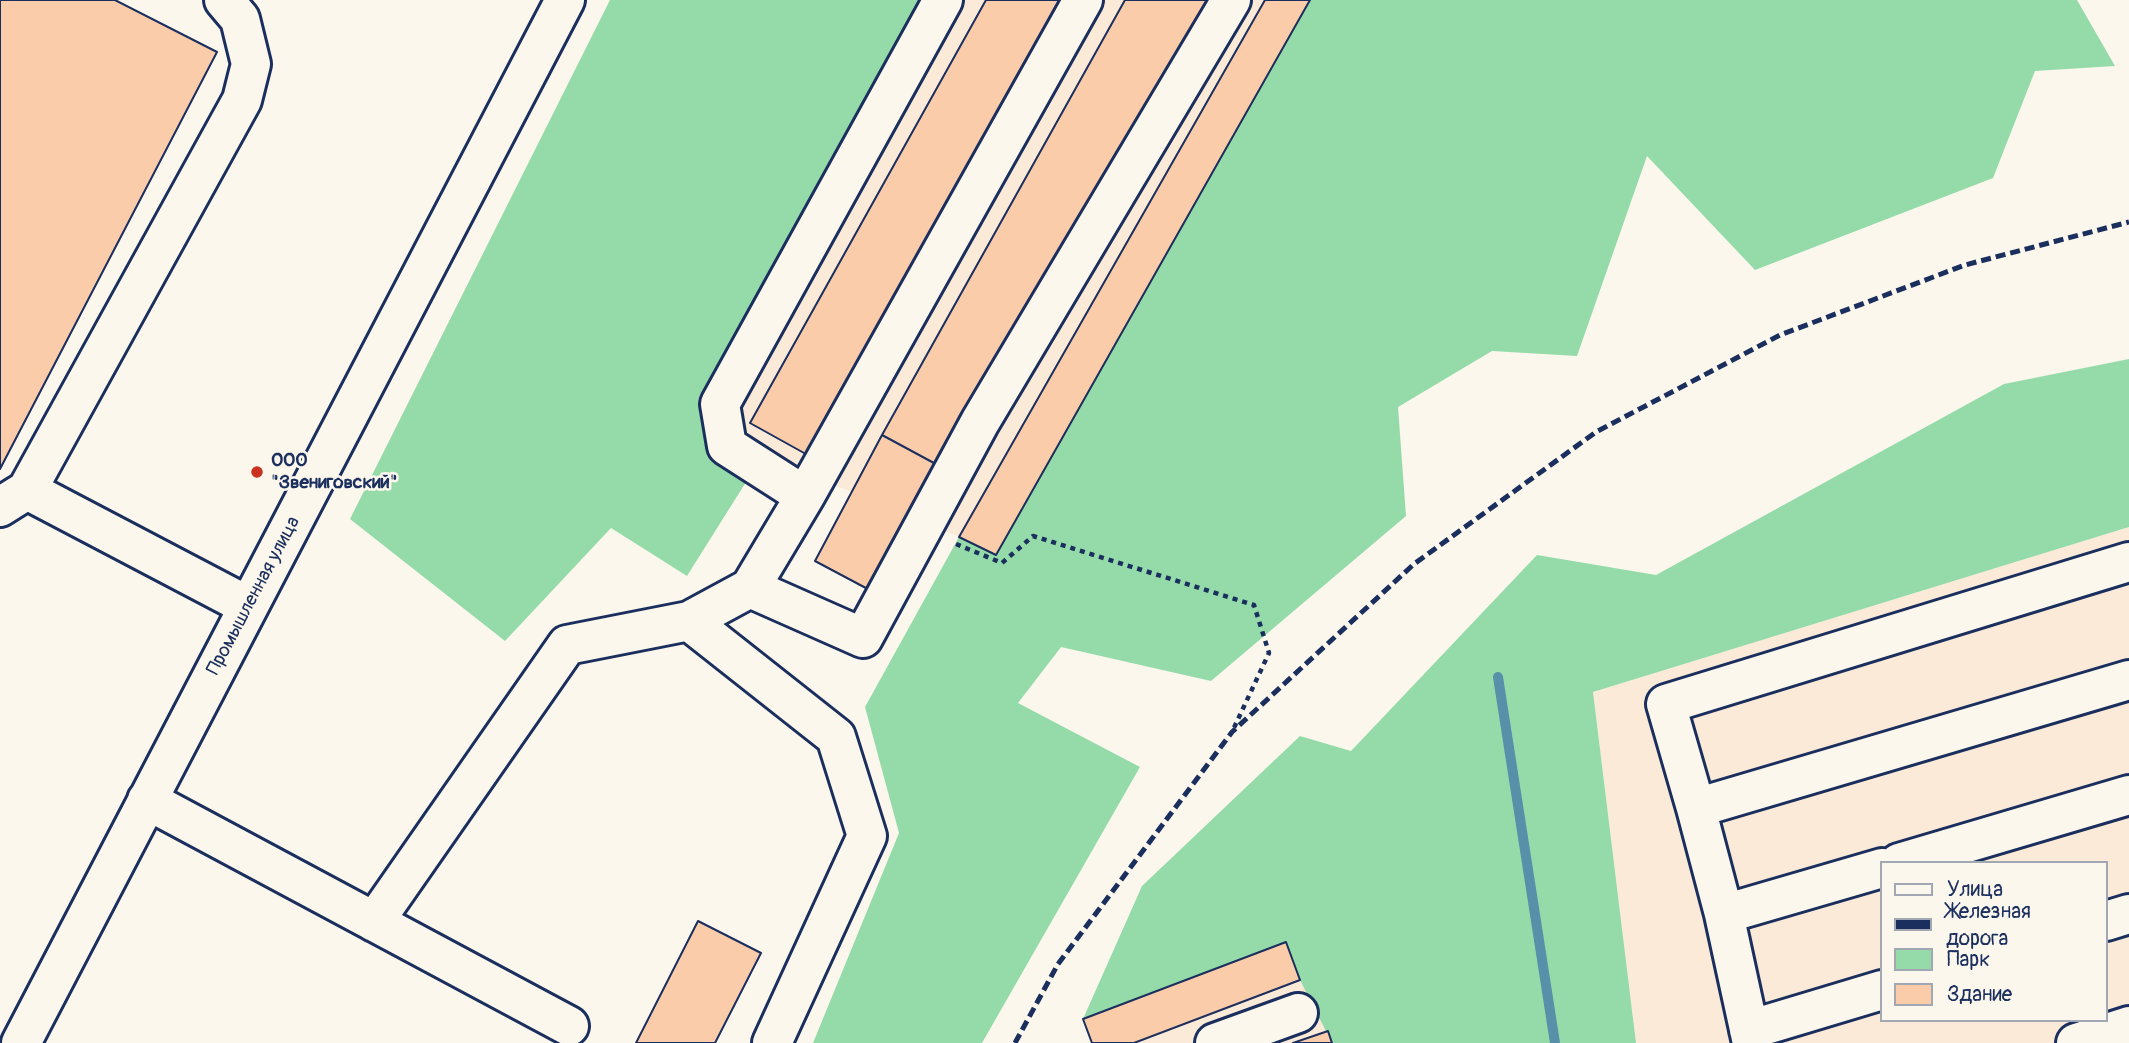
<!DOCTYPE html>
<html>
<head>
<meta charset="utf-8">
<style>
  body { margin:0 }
  #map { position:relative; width:2129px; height:1043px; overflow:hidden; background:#fbf7ec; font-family:Pangolin,sans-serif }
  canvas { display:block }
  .legend { position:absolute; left:1880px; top:861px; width:228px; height:161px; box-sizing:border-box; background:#fbf7ec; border:2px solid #a1a7b3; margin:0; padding:9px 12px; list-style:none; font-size:21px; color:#1b2f5e }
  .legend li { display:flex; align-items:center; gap:14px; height:35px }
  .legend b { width:35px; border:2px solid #a1a7b3 }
</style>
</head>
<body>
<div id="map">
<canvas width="2129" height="1043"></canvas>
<ul class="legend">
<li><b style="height:9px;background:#fbf7ec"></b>Улица</li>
<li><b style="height:9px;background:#1b2f5e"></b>Железная дорога</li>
<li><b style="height:19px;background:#95dba9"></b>Парк</li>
<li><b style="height:19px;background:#fbccaa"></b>Здание</li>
</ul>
</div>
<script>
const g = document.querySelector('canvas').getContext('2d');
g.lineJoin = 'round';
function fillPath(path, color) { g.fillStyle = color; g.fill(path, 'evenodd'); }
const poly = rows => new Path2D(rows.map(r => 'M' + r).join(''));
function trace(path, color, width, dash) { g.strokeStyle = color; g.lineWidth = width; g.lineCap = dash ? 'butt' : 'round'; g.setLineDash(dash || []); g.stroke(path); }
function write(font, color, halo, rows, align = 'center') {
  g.font = font + ' Pangolin,sans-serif'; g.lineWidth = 5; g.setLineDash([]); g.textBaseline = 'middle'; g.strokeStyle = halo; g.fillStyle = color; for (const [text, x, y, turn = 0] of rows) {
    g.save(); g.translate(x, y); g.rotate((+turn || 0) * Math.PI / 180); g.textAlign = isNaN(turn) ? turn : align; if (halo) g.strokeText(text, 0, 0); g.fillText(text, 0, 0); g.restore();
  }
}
fillPath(poly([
  [926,0,1310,0,996,555,959,537,763,455,698,399],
  [2129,527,2129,1043,1636,1043,1593,692],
  [1882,863,2106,863,2106,1020,1882,1020],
  [1286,942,1332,1043,1092,1043,1083,1019]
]), '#fbead8');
fillPath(poly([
  [610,0,926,0,698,399,763,455,687,576,611,528,505,641,350,519],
  [1310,0,2077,0,2115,66,2035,71,1993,178,1755,270,1647,156,1577,356,1492,351,1398,407,1406,516,1211,681,1061,647,1018,703,1140,767,982,1043,813,1043,899,833,865,707,959,537,996,555],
  [2129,359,2129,527,1593,692,1636,1043,1332,1043,1300,980,1285,942,1083,1019,1142,886,1300,736,1351,751,1537,555,1656,575,2004,384]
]), '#95dba9');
trace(poly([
  [1498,677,1555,1043]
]), '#5890a9', 10);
const building = poly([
  [0,0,115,0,217,52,0,469,0,0],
  [986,0,1068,0,813,458,750,423,986,0],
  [1125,0,1208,0,945,469,882,435,1125,0],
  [1265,0,1310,0,996,555,959,537,1265,0],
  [882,435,945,469,879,595,815,561,882,435],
  [698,921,761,953,715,1043,636,1043,698,921],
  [1286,942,1300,980,1134,1043,1092,1043,1083,1019,1286,942],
  [1328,1031,1332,1043,1293,1043,1328,1031]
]);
fillPath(building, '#fbccaa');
trace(building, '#1b2f5e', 2);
const minor = poly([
  [27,490,248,606],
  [805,496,727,446,720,404,943,0],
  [0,507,27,490,242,100,251,64,240,19,224,0],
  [750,588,863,638,980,422,1231,0],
  [689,621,836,737,867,836,772,1043],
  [147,800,569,1026],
  [1696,808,1666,704,2129,562],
  [1899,863,2129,795],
  [1724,914,1882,868],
  [2106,921,2129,914],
  [374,922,567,645,689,621,750,588,805,496,1083,0],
  [1749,1030,1882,990],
  [21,1043,565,0],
  [1215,1043,1298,1013],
  [1752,1043,1724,914,1696,808,2129,680],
  [2076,1043,2129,1026]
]);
trace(minor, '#1b2f5e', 44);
trace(poly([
  [956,544,1002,563,1033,536,1254,605,1269,653,1232,732]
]), '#1b2f5e', 4.5, [5, 5]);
trace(minor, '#fbf7ec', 38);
trace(poly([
  [1015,1043,1058,964,1232,732,1414,564,1596,432,1780,335,1965,265,2129,222]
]), '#1b2f5e', 5, [10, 5]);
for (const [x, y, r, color] of [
  [257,472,7,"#c8321e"]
]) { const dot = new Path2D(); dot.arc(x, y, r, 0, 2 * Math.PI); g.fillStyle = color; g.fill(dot); trace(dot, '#fbf7ec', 2.5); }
write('bold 19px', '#1b2f5e', '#fbf7ec', [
  ["ООО",271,461],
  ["\"Звениговский\"",271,483]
], 'left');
write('19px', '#1b2f5e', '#fbf7ec', [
  ["Промышленная улица",254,596,-62]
]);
</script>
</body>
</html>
